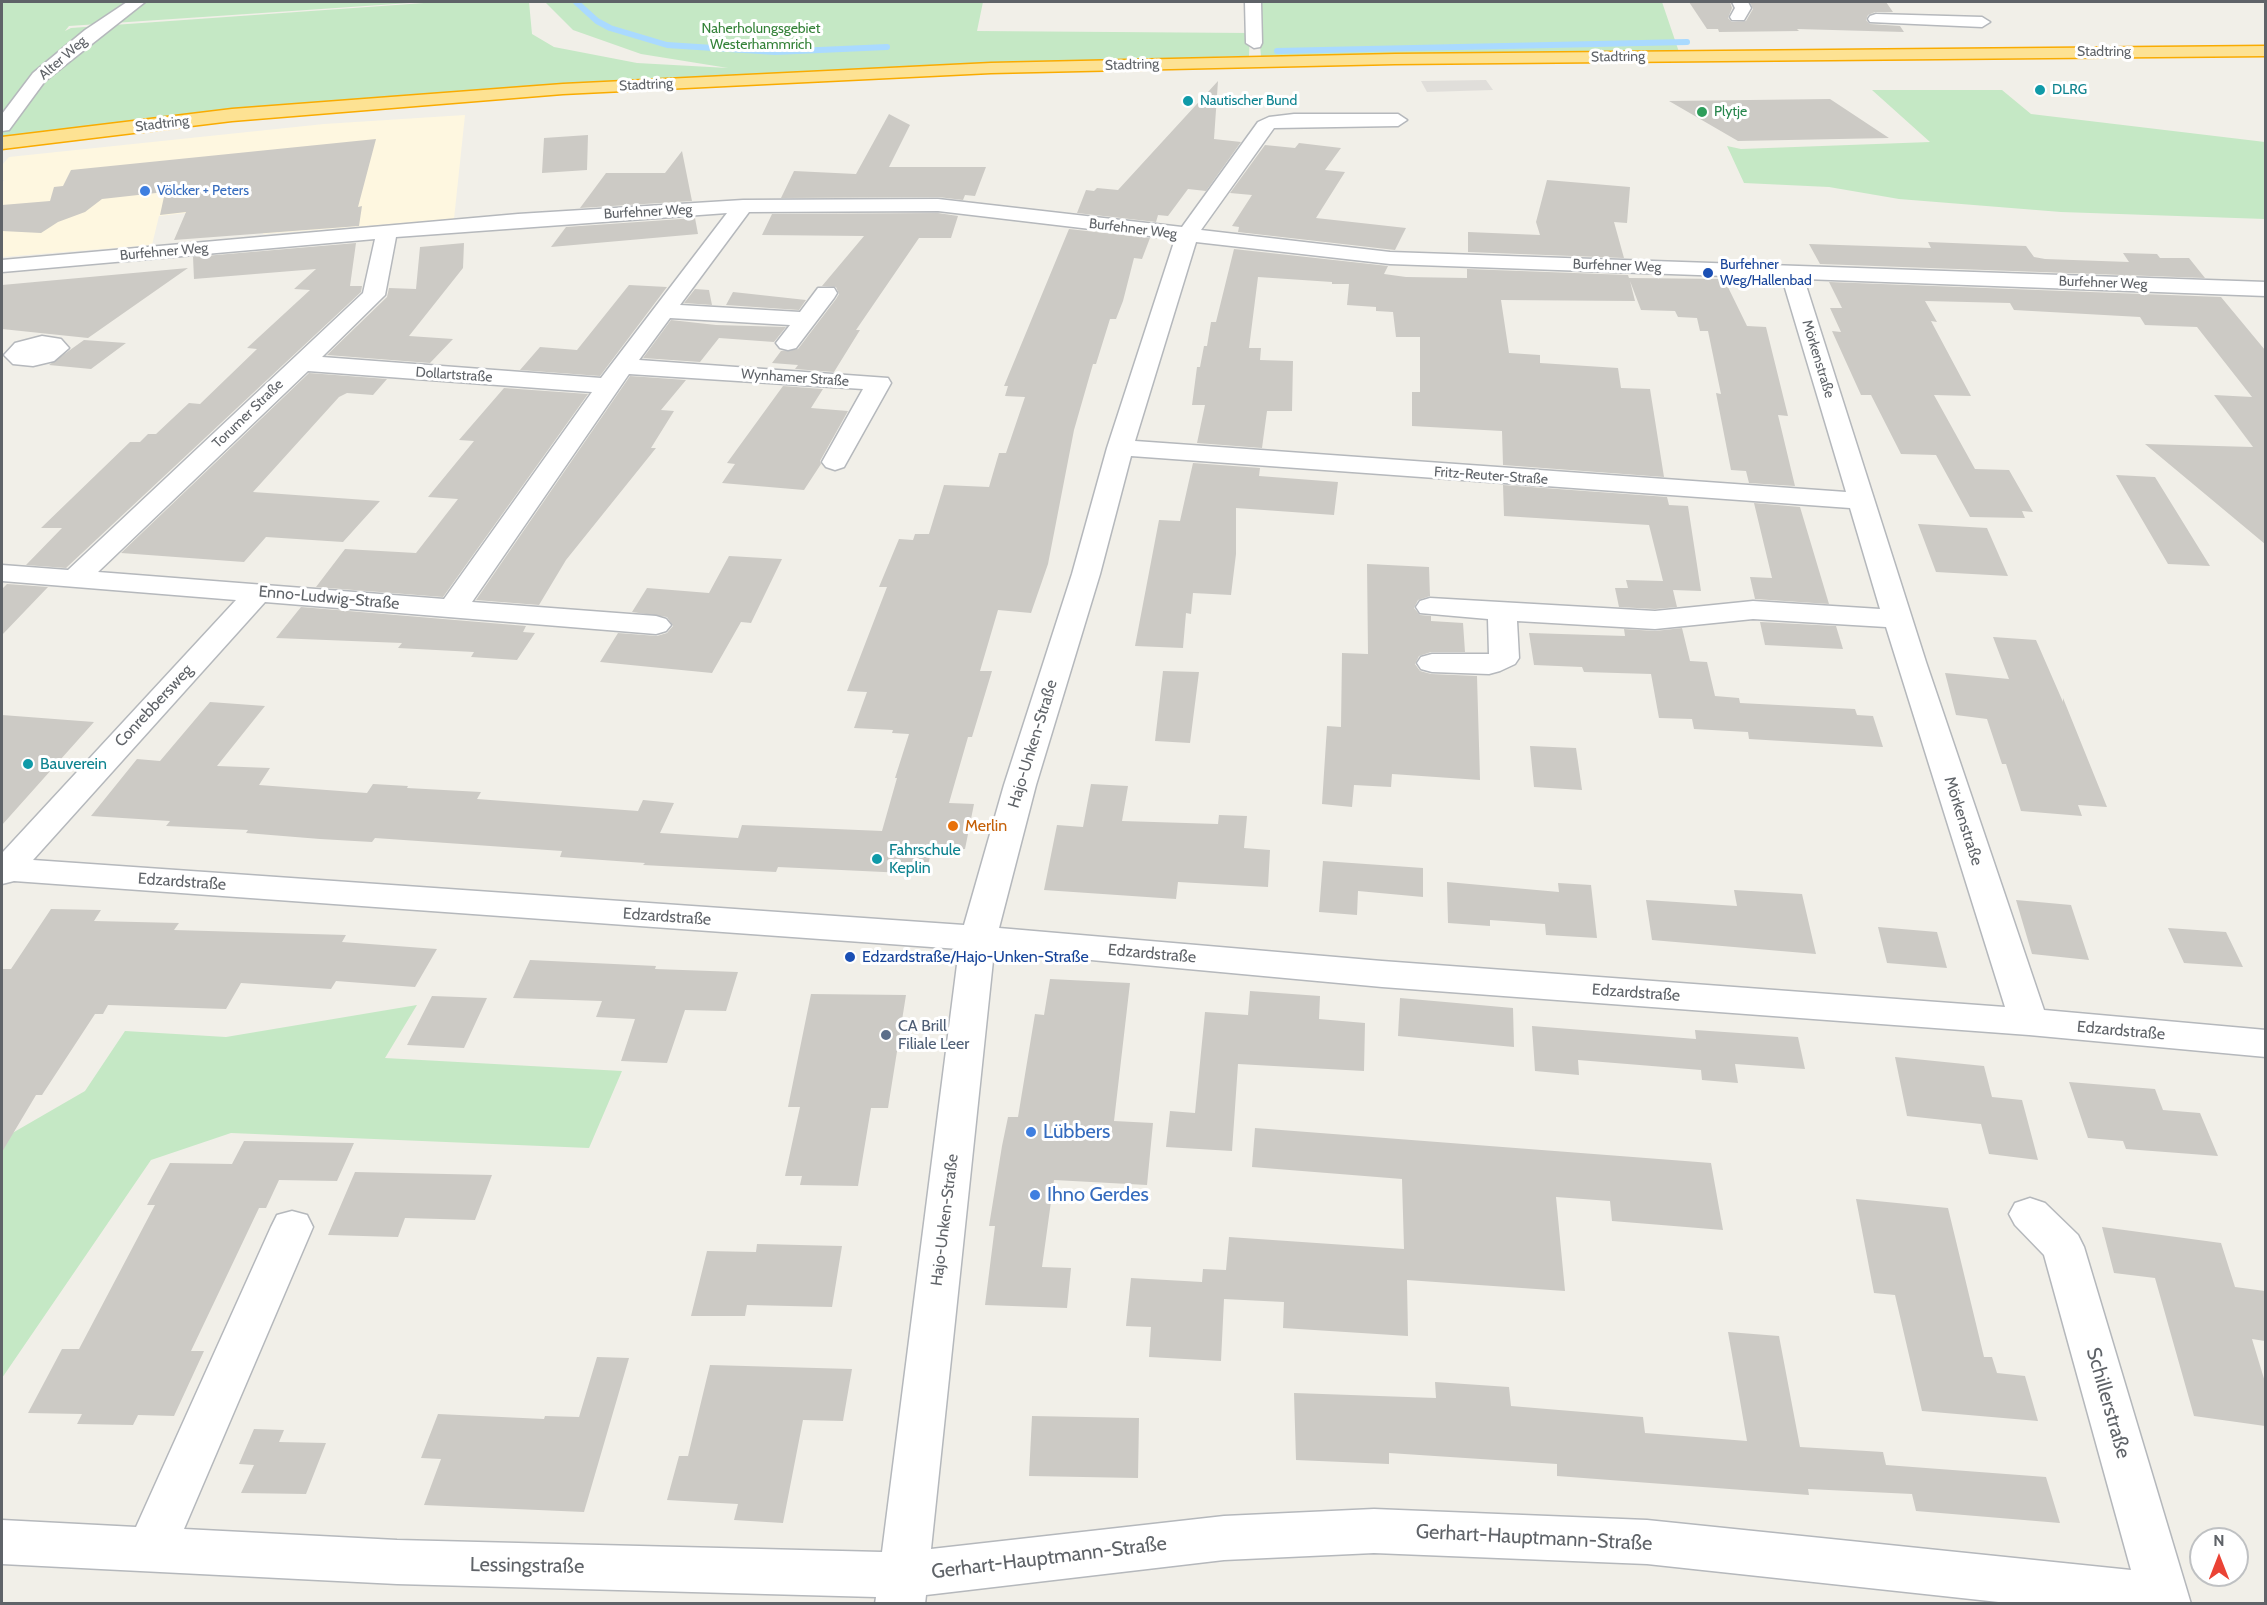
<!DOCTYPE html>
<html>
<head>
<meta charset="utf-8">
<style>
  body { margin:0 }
  #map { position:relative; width:2267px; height:1605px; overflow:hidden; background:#f1efe8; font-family:Cabin,sans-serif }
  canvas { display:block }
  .frame { position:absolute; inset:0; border:3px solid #5f6368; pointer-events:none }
  .north { position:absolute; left:2189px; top:1527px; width:60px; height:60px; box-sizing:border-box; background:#fff; border:2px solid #bfc1c3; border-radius:50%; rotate:0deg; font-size:16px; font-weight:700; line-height:24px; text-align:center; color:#5f6368 }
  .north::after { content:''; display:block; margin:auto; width:21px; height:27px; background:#ea4335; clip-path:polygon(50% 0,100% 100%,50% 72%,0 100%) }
</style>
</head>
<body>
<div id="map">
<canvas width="2267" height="1605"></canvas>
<div class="frame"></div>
<div class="north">N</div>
</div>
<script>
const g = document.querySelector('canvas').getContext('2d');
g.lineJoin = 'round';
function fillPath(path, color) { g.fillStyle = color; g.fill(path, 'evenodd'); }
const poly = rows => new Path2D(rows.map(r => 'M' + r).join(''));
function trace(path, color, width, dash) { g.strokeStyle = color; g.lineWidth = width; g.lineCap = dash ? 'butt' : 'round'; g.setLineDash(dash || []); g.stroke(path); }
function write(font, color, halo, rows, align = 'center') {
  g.font = font + ' Cabin,sans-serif'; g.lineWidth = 6; g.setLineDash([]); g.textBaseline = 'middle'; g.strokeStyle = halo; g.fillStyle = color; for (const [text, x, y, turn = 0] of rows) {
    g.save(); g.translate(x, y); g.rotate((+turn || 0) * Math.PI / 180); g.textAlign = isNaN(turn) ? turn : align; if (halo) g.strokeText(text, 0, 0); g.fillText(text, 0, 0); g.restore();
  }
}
fillPath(poly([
  [465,115,454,219,263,234,274,203,159,216,152,245,2,257,2,183,4,180,2,180,2,165,9,157,324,124]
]), '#fef7e0');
fillPath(poly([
  [1486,80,1493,90,1427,92,1421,81]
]), '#e0deda');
fillPath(poly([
  [2,2,425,2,69,26,65,31,71,28,438,2,529,2,532,34,554,47,637,63,728,68,641,54,573,30,545,2,983,2,977,31,1250,33,1249,56,974,64,735,75,226,113,2,141],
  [1256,2,1662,2,1679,52,1261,56],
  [1872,90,2002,90,2031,114,2265,142,2265,219,2061,212,1899,199,1829,187,1744,183,1727,146,1741,149,1930,142],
  [417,1005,385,1058,622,1071,589,1148,231,1133,151,1160,2,1378,2,1139,85,1091,125,1031,226,1037]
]), '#c5e8c5');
trace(poly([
  [576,2,597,21,610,28,667,45,775,52,887,47],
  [1277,51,1687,42]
]), '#aadaff', 6);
fillPath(poly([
  [1689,2,1730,2,1732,8,1728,18,1732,22,1746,21,1753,9,1750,2,1886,2,1893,12,1875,12,1868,15,1866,20,1870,24,1900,26,1904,32,1797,29,1799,31,1719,32,1718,29,1707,29],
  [1218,81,1214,139,1241,142,1206,191,1188,189,1168,216,1158,215,1156,222,1077,213,1086,190,1094,191,1097,188,1118,190],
  [1830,99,1889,138,1738,141,1669,101],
  [889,114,910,125,889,167,986,167,975,196,965,195,963,200,938,197,781,198,794,171,856,174],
  [588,135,587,170,542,173,544,138],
  [376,139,358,207,362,206,359,226,174,240,186,212,160,215,165,192,102,199,85,212,58,222,41,233,2,231,2,205,50,201,54,187,63,186,71,170],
  [1299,143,1341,148,1325,170,1345,172,1316,218,1406,228,1395,250,1238,232,1239,227,1232,226,1252,195,1230,193,1265,145,1295,148],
  [682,151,692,201,580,208,606,173,665,173],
  [1547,180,1630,187,1627,223,1614,222,1624,258,1468,252,1468,232,1540,235,1536,222],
  [938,213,958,216,951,238,919,238,856,330,860,330,834,372,795,369,798,365,772,363,781,351,798,349,836,299,839,294,836,287,822,286,864,236,762,235,772,214],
  [695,218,698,234,551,247,566,227],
  [1069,229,1150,238,1142,259,1134,258,1123,301,1116,319,1110,319,1096,364,1093,364,1074,430,1048,564,1031,613,998,610,980,671,992,671,972,737,968,737,949,803,974,804,965,849,932,848,926,874,778,867,776,872,643,865,645,863,560,857,562,851,375,838,372,842,320,839,246,833,248,830,166,826,170,821,91,816,137,759,160,761,210,702,265,706,217,766,270,768,259,785,367,793,373,784,408,786,407,788,481,792,477,799,638,811,643,800,674,803,660,833,738,838,742,825,882,831,897,778,895,778,909,734,892,733,893,730,854,728,867,692,847,691,887,587,879,587,899,539,913,540,915,534,929,534,944,485,989,487,999,453,1006,453,1025,397,1005,396,1008,386,1004,386],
  [1928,242,2026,246,2034,257,2045,259,2129,262,2123,253,2157,254,2160,258,2189,258,2205,278,1820,264,1809,244,1931,248],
  [356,243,350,286,362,286,361,292,66,568,26,565,62,528,41,528,130,442,140,442,148,434,156,434,189,403,200,404,257,349,247,348,310,290,294,289,316,269,194,279,193,257],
  [464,243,463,268,409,336,453,339,430,363,327,355,387,297,389,288,416,289,420,247],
  [1234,249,1388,266,1384,274,1406,277,1467,278,1467,269,1628,275,1629,278,1724,279,1747,326,1766,327,1788,416,1778,415,1795,486,1749,483,1746,471,1731,470,1716,393,1721,394,1708,331,1700,331,1697,318,1678,317,1675,311,1641,310,1630,281,1635,301,1501,300,1509,353,1540,355,1540,363,1618,368,1621,388,1650,389,1664,477,1503,465,1502,431,1412,426,1412,392,1420,392,1420,337,1396,337,1393,312,1376,311,1376,307,1347,305,1349,284,1332,284,1332,282,1258,277,1249,348,1261,348,1260,360,1293,361,1292,411,1267,411,1262,448,1197,443,1205,405,1192,405,1197,367,1200,367,1204,346,1207,346,1211,322,1216,322],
  [188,268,88,338,2,329,2,285],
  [1829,282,2221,297,2265,350,2265,544,2145,444,2253,447,2214,395,2252,397,2197,327,2145,325,2140,317,2014,310,2010,303,1925,301,1937,322,1931,321,1971,396,1934,395,1975,469,2009,470,2033,512,2022,511,2025,518,1970,517,1936,455,1901,454,1871,395,1861,395,1832,331,1841,332,1830,308,1842,308],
  [629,285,667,287,600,376,520,370,540,347,577,350],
  [695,289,709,290,712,305,684,303],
  [733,292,806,300,799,310,726,305],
  [671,320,716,325,786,327,774,342,719,338,700,362,643,358],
  [84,340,126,343,91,369,49,365],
  [309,373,387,379,373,395,347,393,339,397,253,492,380,501,343,542,266,537,244,562,121,553],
  [630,376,686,380,661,410,674,411,651,448,656,448,566,560,539,605,476,600],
  [783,386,823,389,811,408,848,411,820,461,821,464,804,490,722,483,735,464,727,463],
  [504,388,588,394,443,597,316,587,345,549,416,553,458,499,428,497,474,441,459,440],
  [1193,463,1260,468,1259,476,1338,482,1334,515,1236,508,1236,554,1231,595,1193,593,1191,614,1186,613,1183,648,1135,646,1159,520,1180,521],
  [2116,475,2155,477,2210,566,2168,564],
  [1503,485,1667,497,1669,505,1688,506,1701,591,1673,590,1677,607,1655,609,1619,607,1615,588,1628,588,1626,580,1663,581,1649,525,1504,516],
  [1754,503,1800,507,1829,604,1755,599,1750,577,1772,578],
  [1918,524,1987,528,2008,576,1936,572],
  [729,556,782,559,751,623,741,622,712,673,600,662,618,633,657,636,667,633,673,626,667,617,632,612,647,588,709,593],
  [1367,564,1429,567,1430,596,1418,600,1414,608,1420,615,1431,616,1431,621,1463,623,1465,652,1431,652,1419,656,1415,664,1420,671,1431,674,1477,676,1480,780,1392,774,1391,787,1354,785,1352,807,1322,804,1327,726,1341,727,1342,653,1368,654],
  [7,584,48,587,2,635,2,589],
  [301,607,526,626,523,632,535,633,517,660,471,657,474,652,398,648,402,643,276,638],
  [1760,622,1836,626,1843,649,1765,645],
  [1682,628,1690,661,1707,662,1715,696,1739,698,1740,703,1855,709,1857,715,1873,716,1883,747,1749,739,1748,732,1694,729,1692,719,1659,718,1651,674,1584,672,1582,667,1534,665,1529,633,1625,636,1624,629,1655,631],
  [1993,637,2036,640,2063,702,2063,698,2107,807,2078,805,2082,816,2021,811,2006,764,2002,764,1987,719,1956,715,1945,673,2009,679],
  [1163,671,1199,672,1190,743,1155,741],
  [2,715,94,722,2,825],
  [1530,746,1576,748,1582,790,1534,787],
  [1091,784,1128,786,1122,821,1218,824,1219,815,1247,816,1244,848,1270,850,1268,887,1178,882,1176,899,1044,890,1057,825,1083,827],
  [1323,861,1423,868,1423,897,1358,891,1357,915,1319,912],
  [1447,882,1559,892,1558,883,1591,885,1597,938,1546,935,1545,924,1490,920,1490,926,1448,923],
  [1734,890,1802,894,1816,954,1652,940,1646,900,1737,906],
  [2016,900,2071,905,2089,960,2032,954],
  [51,909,101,910,94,921,179,923,174,930,346,935,342,942,437,949,415,987,336,981,331,989,241,983,226,1009,108,1005,103,1014,95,1014,42,1095,36,1095,2,1152,2,969,11,969],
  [1878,927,1937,932,1947,968,1887,963],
  [2168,928,2226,932,2243,967,2184,963],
  [530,960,656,966,655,969,738,972,726,1011,685,1010,667,1063,621,1061,635,1019,596,1017,602,1001,513,998],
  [1050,979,1130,983,1114,1121,1153,1123,1147,1185,1054,1180,1042,1267,1071,1268,1067,1308,985,1305,995,1226,989,1226,1002,1146,1008,1117,1018,1117,1035,1014,1044,1015],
  [1250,991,1320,996,1319,1019,1365,1023,1364,1071,1238,1064,1232,1151,1166,1147,1170,1111,1195,1113,1205,1012,1248,1015],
  [811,994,906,995,888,1108,871,1108,858,1186,800,1185,802,1176,785,1176,800,1107,788,1107],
  [432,996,487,998,464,1048,407,1045],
  [1400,998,1513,1008,1514,1047,1398,1036],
  [1532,1026,1696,1039,1695,1030,1798,1037,1805,1069,1735,1064,1738,1083,1702,1080,1701,1070,1578,1060,1579,1075,1535,1071],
  [1895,1057,1984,1066,1992,1097,2022,1100,2038,1160,1989,1154,1981,1124,1907,1116],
  [2069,1082,2155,1089,2163,1110,2200,1113,2218,1156,2126,1149,2123,1141,2088,1138],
  [1255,1128,1711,1163,1723,1230,1612,1221,1610,1201,1556,1197,1565,1291,1407,1280,1408,1336,1283,1328,1284,1302,1224,1299,1221,1361,1149,1357,1151,1327,1126,1326,1131,1278,1202,1282,1203,1269,1226,1270,1229,1237,1404,1249,1402,1179,1252,1167],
  [244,1141,354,1143,337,1181,279,1180,266,1208,259,1208,191,1351,204,1351,174,1416,138,1415,133,1425,77,1424,82,1414,28,1413,62,1349,79,1349,155,1205,147,1205,170,1163,232,1164],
  [355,1172,492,1175,475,1220,405,1218,398,1237,328,1235],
  [1856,1199,1948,1208,1984,1357,1992,1357,1997,1373,2025,1376,2038,1421,1922,1411,1895,1295,1874,1293],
  [2102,1227,2221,1243,2235,1287,2265,1291,2265,1341,2252,1339,2265,1382,2265,1426,2194,1416,2155,1278,2114,1273],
  [757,1244,842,1246,832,1307,747,1305,745,1316,691,1316,707,1251,756,1252],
  [1728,1332,1779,1336,1800,1447,1883,1452,1886,1465,2046,1477,2060,1523,1916,1511,1912,1494,1808,1489,1809,1495,1557,1476,1557,1464,1389,1453,1389,1464,1296,1460,1294,1393,1436,1398,1435,1382,1509,1387,1511,1406,1643,1417,1645,1433,1747,1441],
  [597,1357,629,1358,584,1512,424,1505,441,1459,421,1458,438,1414,544,1419,545,1416,579,1417],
  [710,1365,852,1369,843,1421,803,1420,783,1523,734,1520,738,1504,667,1500,679,1456,688,1456],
  [1032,1416,1139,1418,1138,1478,1029,1476],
  [254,1429,284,1430,279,1442,326,1443,306,1494,241,1493,254,1465,239,1464]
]), '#cccac5');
const street = poly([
  [127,2,145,2,45,81,9,130,2,131,2,114,33,73,85,30,127,2],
  [1245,2,1261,2,1262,43,1260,47,1254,48,1246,43,1245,2],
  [1732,2,1748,2,1751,8,1744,20,1732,20,1730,17,1735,8,1732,2],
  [1876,14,1982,17,1990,22,1982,27,1870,22,1868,19,1870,16,1876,14],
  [1294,114,1398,114,1407,120,1398,126,1274,128,1201,230,1390,252,2266,282,2266,296,1804,279,1926,662,2044,1010,2266,1030,2266,1057,2029,1035,1382,987,994,951,931,1549,1224,1516,1374,1509,1647,1520,2131,1570,2044,1255,2015,1225,2009,1214,2015,1203,2030,1198,2045,1203,2078,1235,2084,1247,2191,1604,2017,1604,1647,1564,1374,1553,1224,1560,926,1595,925,1604,875,1604,876,1597,397,1584,2,1564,2,1520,136,1527,271,1227,277,1215,292,1211,307,1215,313,1227,184,1529,397,1540,882,1552,959,949,14,881,2,884,2,853,236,600,2,581,2,565,68,570,363,293,375,239,2,272,2,260,518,214,743,200,938,199,1182,227,1258,122,1269,117,1294,114],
  [938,211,1175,239,1107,448,1072,574,1004,785,964,925,33,860,265,602,656,634,666,631,671,625,666,619,656,616,472,602,629,374,863,389,822,462,826,467,835,470,844,467,891,383,888,378,639,360,670,318,790,325,776,343,780,348,788,350,796,348,834,298,837,293,834,288,818,288,800,312,680,305,749,212,938,211],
  [727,213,601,378,322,357,385,295,396,237,727,213],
  [1196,242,1390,264,1782,278,1846,492,1135,441,1196,242],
  [308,371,592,392,444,599,98,572,308,371],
  [1131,456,1850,508,1880,609,1753,601,1655,611,1430,598,1420,601,1416,607,1420,613,1488,619,1489,654,1432,654,1421,657,1417,663,1421,669,1432,672,1489,674,1500,671,1515,664,1519,658,1517,621,1655,629,1753,619,1886,627,2005,1007,1382,961,999,928,1036,785,1100,574,1131,456],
  [42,336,61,339,69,348,54,361,33,366,13,364,4,355,15,343,42,336]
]);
const highway = poly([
  [2266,46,2266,56,1395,64,991,73,563,94,232,121,2,149,2,137,232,109,563,84,991,63,1395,54,2266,46]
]);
trace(street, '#b5b8bc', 3);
trace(highway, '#f9ab00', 3);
fillPath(street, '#fff');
fillPath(highway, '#fde293');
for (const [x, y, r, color] of [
  [2040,90,6,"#0f9aa8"],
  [1188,101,6,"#0f9aa8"],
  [1702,112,6,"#2e9e5b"],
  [145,191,6,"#3f7fe0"],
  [1708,273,6,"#1a4fb4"],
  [28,764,6,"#0f9aa8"],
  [953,826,6,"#e8710a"],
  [877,859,6,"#0f9aa8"],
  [850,957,6,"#1a4fb4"],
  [886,1035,6,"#5c6f8a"],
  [1031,1132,6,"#3f7fe0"],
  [1035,1195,6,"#3f7fe0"]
]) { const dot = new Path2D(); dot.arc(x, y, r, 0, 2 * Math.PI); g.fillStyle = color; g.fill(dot); trace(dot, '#fff', 2); }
write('14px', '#348238', '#fff', [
  ["Naherholungsgebiet",761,29],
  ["Westerhammrich",761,45]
]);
write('14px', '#5f6368', '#fff', [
  ["Stadtring",2104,52],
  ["Stadtring",1618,57,-1],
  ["Alter Weg",63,58,-41],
  ["Stadtring",1132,65,-2],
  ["Stadtring",646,85,-3],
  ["Stadtring",162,124,-7],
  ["Burfehner Weg",648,212,-3],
  ["Burfehner Weg",1133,229,7],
  ["Burfehner Weg",164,252,-5],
  ["Burfehner Weg",1617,266,2],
  ["Burfehner Weg",2103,283,2],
  ["Mörkenstraße",1818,359,73],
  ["Dollartstraße",454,375,4],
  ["Wynhamer Straße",795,378,4],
  ["Torumer Straße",248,414,-44],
  ["Fritz-Reuter-Straße",1491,476,4]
]);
write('14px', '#0d838f', '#fff', [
  ["DLRG",2052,90],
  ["Nautischer Bund",1200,101]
], 'left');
write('14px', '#27864d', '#fff', [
  ["Plytje",1714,112]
], 'left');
write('14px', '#366cbe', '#fff', [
  ["Völcker + Peters",157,191]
], 'left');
write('14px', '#164399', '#fff', [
  ["Burfehner",1720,265],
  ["Weg/Hallenbad",1720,281]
], 'left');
write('16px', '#5f6368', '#fff', [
  ["Enno-Ludwig-Straße",329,598,5],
  ["Conrebbersweg",154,706,-47],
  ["Hajo-Unken-Straße",1033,744,-73],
  ["Mörkenstraße",1963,821,72],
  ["Edzardstraße",182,882,4],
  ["Edzardstraße",667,917,4],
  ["Edzardstraße",1152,954,5],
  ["Edzardstraße",1636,993,4],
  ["Edzardstraße",2121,1031,5],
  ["Hajo-Unken-Straße",945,1220,-83]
]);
write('16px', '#0d838f', '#fff', [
  ["Bauverein",40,764],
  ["Fahrschule",889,850],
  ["Keplin",889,868]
], 'left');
write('16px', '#c56008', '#fff', [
  ["Merlin",965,826]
], 'left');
write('16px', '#164399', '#fff', [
  ["Edzardstraße/Hajo-Unken-Straße",862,957]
], 'left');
write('16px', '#4e5e75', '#fff', [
  ["CA Brill",898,1026],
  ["Filiale Leer",898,1044]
], 'left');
write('20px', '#366cbe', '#fff', [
  ["Lübbers",1043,1132],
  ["Ihno Gerdes",1047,1195]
], 'left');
write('20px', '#5f6368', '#fff', [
  ["Schillerstraße",2108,1403,74],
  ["Gerhart-Hauptmann-Straße",1534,1538,3],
  ["Gerhart-Hauptmann-Straße",1049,1558,-7],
  ["Lessingstraße",527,1566,1]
]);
</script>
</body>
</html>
